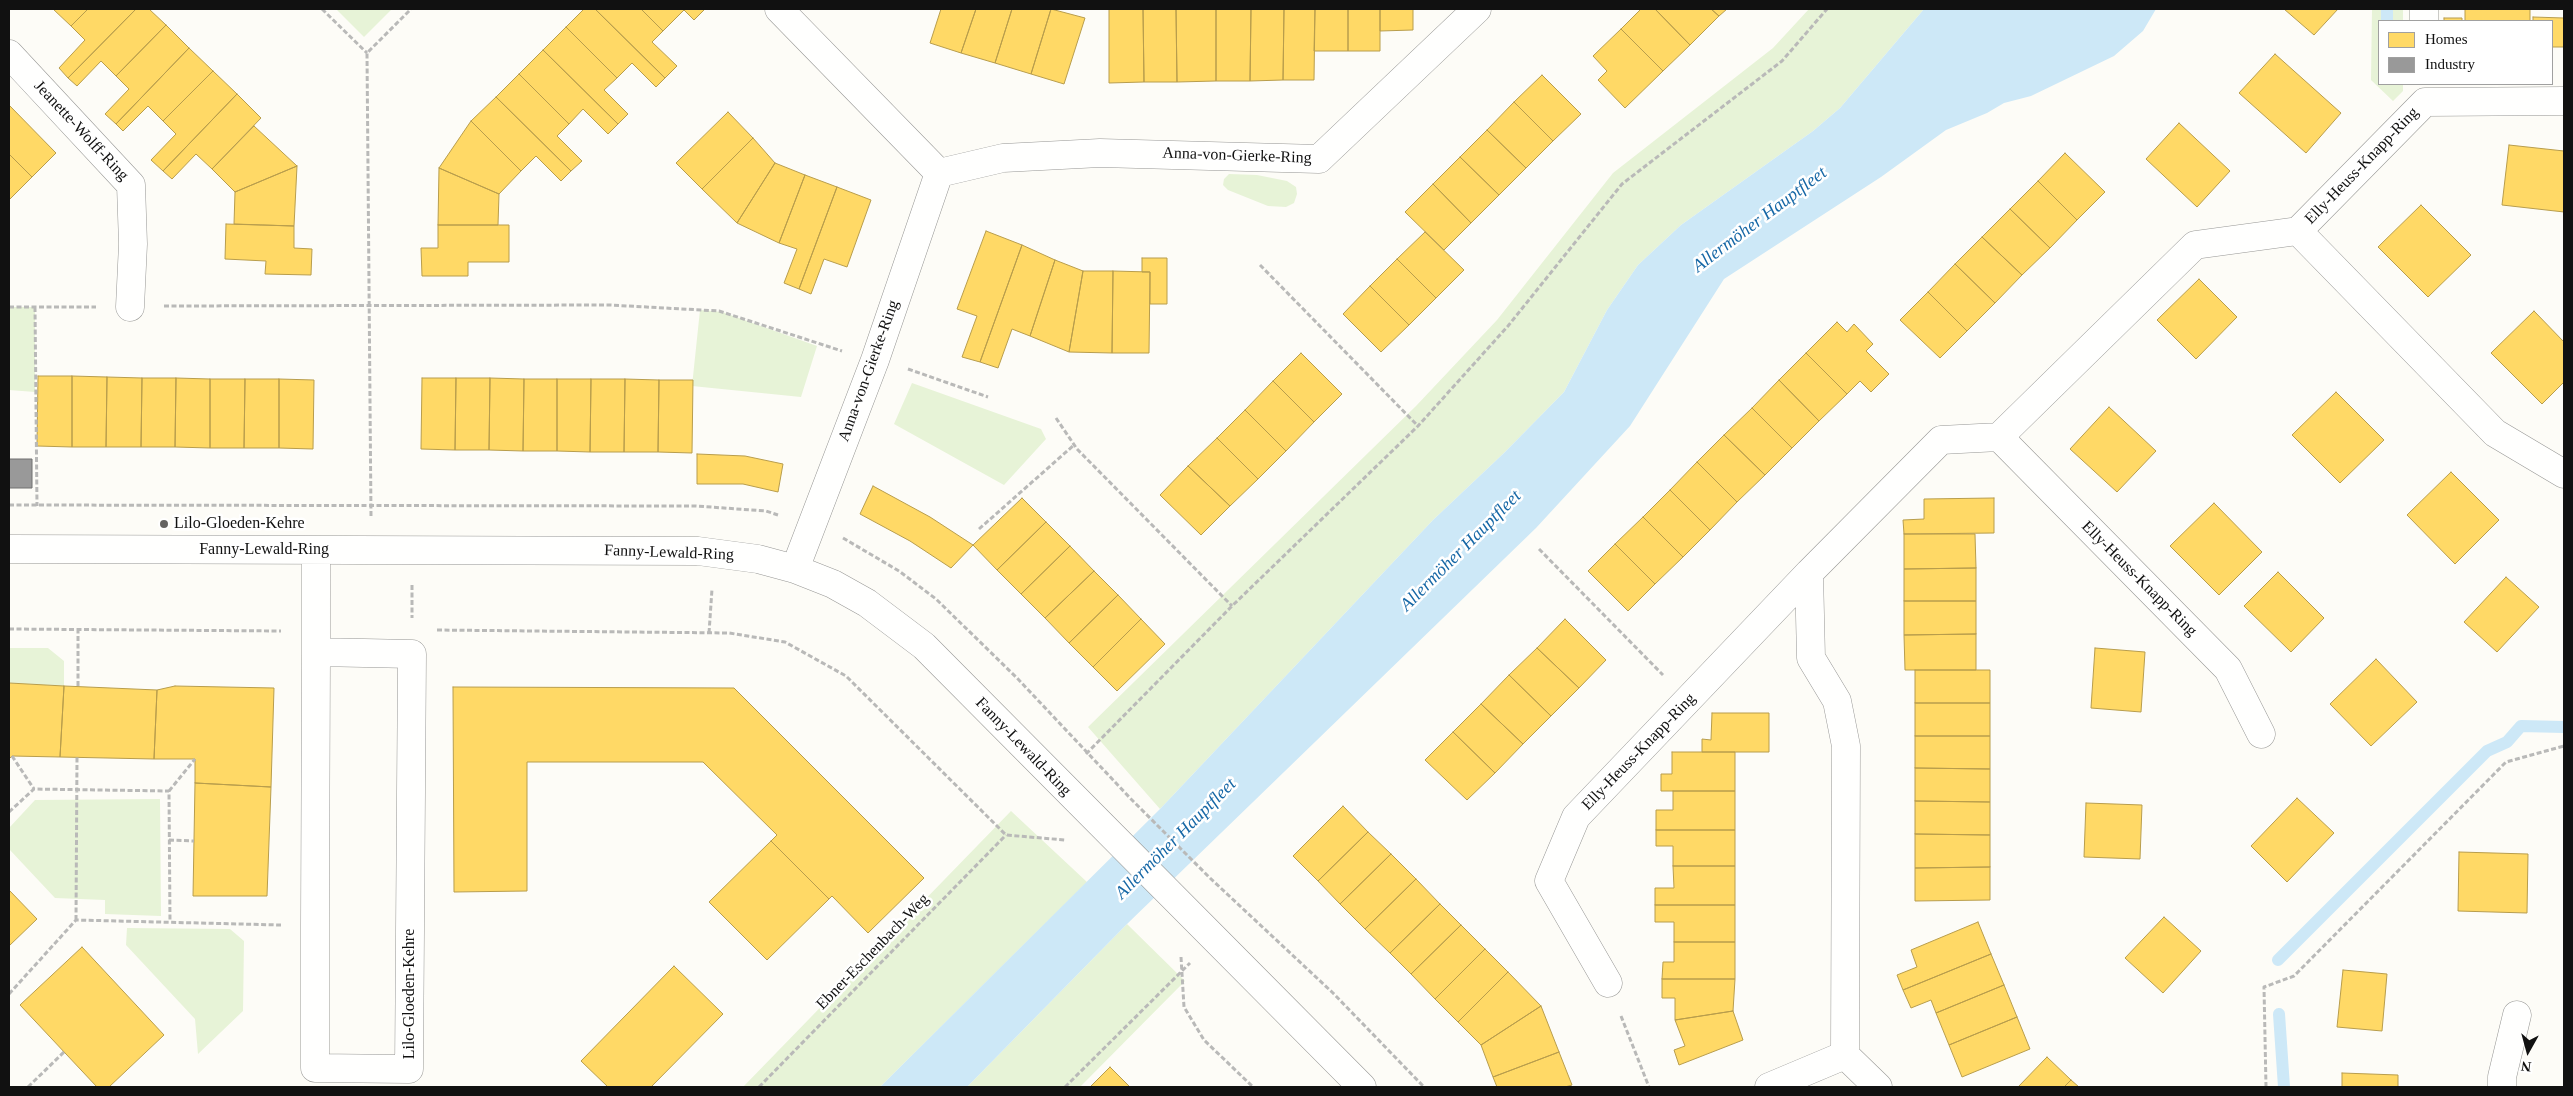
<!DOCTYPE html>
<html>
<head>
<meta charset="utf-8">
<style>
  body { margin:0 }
  #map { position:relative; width:2573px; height:1096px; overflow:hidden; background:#fdfcf7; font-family:Georgia,serif }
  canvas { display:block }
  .frame { position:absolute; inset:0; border:10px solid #111; pointer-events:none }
  .legend { position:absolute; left:2378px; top:20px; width:175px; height:65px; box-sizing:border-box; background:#fff; border:1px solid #a0a0a0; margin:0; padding:6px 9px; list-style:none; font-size:15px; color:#111 }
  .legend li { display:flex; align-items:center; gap:10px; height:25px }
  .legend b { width:25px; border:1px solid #a0a0a0 }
  .north { position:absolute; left:2503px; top:1026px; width:50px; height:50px; -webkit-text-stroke:4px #fff; paint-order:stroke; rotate:187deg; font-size:14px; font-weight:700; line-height:20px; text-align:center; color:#111 }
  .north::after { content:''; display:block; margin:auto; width:18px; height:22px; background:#111; clip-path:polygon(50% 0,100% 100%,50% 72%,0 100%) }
</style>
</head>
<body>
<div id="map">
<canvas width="2573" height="1096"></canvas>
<div class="frame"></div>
<ul class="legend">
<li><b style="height:14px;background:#ffd966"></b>Homes</li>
<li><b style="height:14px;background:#999"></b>Industry</li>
</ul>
<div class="north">N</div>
</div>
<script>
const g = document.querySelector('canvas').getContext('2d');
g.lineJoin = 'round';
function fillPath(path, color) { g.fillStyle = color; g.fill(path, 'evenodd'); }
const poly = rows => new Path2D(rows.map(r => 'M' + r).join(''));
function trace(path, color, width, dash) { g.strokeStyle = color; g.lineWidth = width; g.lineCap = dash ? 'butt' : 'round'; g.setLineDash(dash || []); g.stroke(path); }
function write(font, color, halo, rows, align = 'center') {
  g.font = font + ' Georgia,serif'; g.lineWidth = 5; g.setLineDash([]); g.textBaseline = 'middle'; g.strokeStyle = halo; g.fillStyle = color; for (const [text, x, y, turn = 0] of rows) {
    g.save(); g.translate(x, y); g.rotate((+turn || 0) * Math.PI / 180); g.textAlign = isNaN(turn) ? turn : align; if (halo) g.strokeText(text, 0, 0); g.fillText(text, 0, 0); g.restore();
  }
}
fillPath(poly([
  [336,9,392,9,364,37],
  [1809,9,1924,9,1840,108,1813,131,1681,225,1638,265,1607,310,1564,392,1505,452,1433,520,1160,809,1088,727,1416,406,1497,320,1613,173,1773,48],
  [2372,9,2403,9,2403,21,2379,21,2379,84,2403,84,2403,91,2393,101,2371,80],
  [1229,174,1257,175,1287,181,1296,187,1297,194,1294,203,1286,207,1268,206,1228,190,1223,185,1224,179],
  [9,307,35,307,35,392,9,390],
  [700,310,722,312,817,346,801,397,692,386],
  [912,383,1041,429,1046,439,1004,485,894,424],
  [9,648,48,648,64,661,64,686,9,683],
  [160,799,161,916,105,914,105,900,55,898,9,849,9,828,35,800],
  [1011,811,1087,882,880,1087,743,1087],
  [1127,924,1185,981,1080,1087,967,1087],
  [127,928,230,929,244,941,243,1011,198,1054,195,1019,126,945]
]), '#e7f3d7');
fillPath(poly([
  [1924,9,2156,9,2143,31,2114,56,2031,96,2004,103,1987,113,1946,130,1881,177,1724,279,1630,426,1536,528,1127,924,967,1087,880,1087,1160,809,1433,520,1505,452,1564,392,1607,310,1638,265,1681,225,1813,131,1840,108]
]), '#cde8f7');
const homes = poly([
  [53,9,88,9,71,26,53,9],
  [88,9,136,9,68,78,59,68,85,40,71,26,88,9],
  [136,9,149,9,166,25,116,76,101,61,77,86,68,78,136,9],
  [584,9,595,9,665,78,656,87,632,63,617,78,566,27,584,9],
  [595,9,641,9,663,31,652,42,677,66,665,78,595,9],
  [641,9,705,9,694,20,684,10,663,31,641,9],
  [941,9,976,9,961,53,930,43,941,9],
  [976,9,1012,9,995,63,961,53,976,9],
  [1012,9,1051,9,1031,74,995,63,1012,9],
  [1051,9,1085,18,1064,84,1031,74,1051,9],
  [1109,9,1143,9,1144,82,1109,83,1109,9],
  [1143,9,1176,9,1177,82,1144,82,1143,9],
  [1176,9,1216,9,1216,81,1177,82,1176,9],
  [1216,9,1251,9,1250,81,1216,81,1216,9],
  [1251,9,1284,9,1283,80,1250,81,1251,9],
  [1284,9,1315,9,1314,80,1283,80,1284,9],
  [1315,9,1348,9,1348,51,1314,51,1315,9],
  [1348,9,1380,9,1380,51,1348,51,1348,9],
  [1380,9,1413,9,1413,30,1380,31,1380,9],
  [1641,9,1655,9,1690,45,1663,71,1621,29,1641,9],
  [1655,9,1711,9,1719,16,1690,45,1655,9],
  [1711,9,1727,9,1719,16,1711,9],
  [2284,9,2338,9,2314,35,2284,9],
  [2465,9,2530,9,2530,21,2465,21,2465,9],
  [2533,17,2564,18,2564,47,2552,47,2552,21,2533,21,2533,17],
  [2444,18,2462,18,2462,21,2444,21,2444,18],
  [166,25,189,48,116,124,105,114,129,89,116,76,166,25],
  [566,27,617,78,604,90,628,114,618,124,543,50,566,27],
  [1621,29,1663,71,1625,108,1598,80,1607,71,1593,56,1621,29],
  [189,48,213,71,163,121,148,106,123,131,116,124,189,48],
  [543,50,618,124,608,134,583,109,569,124,519,74,543,50],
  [2275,54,2341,113,2306,153,2239,93,2275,54],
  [213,71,237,94,163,171,151,160,176,134,163,121,213,71],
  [519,74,569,124,557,136,582,161,571,171,496,97,519,74],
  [1542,75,1581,114,1553,141,1514,102,1542,75],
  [237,94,261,118,212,169,196,154,172,179,163,171,237,94],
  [496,97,571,171,561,181,536,156,521,171,471,121,496,97],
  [1514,102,1553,141,1526,168,1487,130,1514,102],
  [9,105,56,153,32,177,9,154,9,105],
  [728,112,753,138,702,189,676,163,728,112],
  [471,121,521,171,499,194,439,168,471,121],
  [2179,123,2230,171,2197,207,2146,159,2179,123],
  [254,126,297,166,235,192,212,169,254,126],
  [1487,130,1526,168,1499,195,1460,157,1487,130],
  [753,138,775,163,737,223,702,189,753,138],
  [2509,145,2564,151,2564,212,2502,205,2509,145],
  [2065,153,2105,192,2077,220,2038,181,2065,153],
  [9,154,32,177,9,200,9,154],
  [1460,157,1499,195,1471,223,1433,184,1460,157],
  [775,163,805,175,779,243,737,223,775,163],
  [297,166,294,226,234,224,235,192,297,166],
  [439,168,499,194,498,225,438,225,439,168],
  [805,175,837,187,799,289,784,283,797,249,779,243,805,175],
  [2038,181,2077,220,2050,248,2010,209,2038,181],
  [1433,184,1471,223,1444,250,1405,212,1433,184],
  [837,187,871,200,847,267,824,259,811,294,799,289,837,187],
  [2421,205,2471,255,2428,297,2378,247,2421,205],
  [2010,209,2050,248,2022,275,1982,237,2010,209],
  [226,224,294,226,294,248,312,249,311,275,265,274,266,261,225,259,226,224],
  [438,225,509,225,509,262,468,262,468,276,422,276,421,248,438,248,438,225],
  [986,231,1022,245,980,362,962,357,977,316,957,309,986,231],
  [1425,232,1464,270,1436,298,1397,259,1425,232],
  [1982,237,2022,275,1995,303,1955,264,1982,237],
  [1022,245,1055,260,1030,336,1012,329,998,368,980,362,1022,245],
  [1142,258,1167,258,1167,304,1150,304,1150,272,1142,272,1142,258],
  [1397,259,1436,298,1409,325,1370,286,1397,259],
  [1055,260,1083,271,1069,352,1030,336,1055,260],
  [1955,264,1995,303,1967,331,1928,292,1955,264],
  [1083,271,1113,271,1112,353,1069,352,1083,271],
  [1113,271,1150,272,1149,353,1112,353,1113,271],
  [2199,279,2237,317,2196,359,2157,320,2199,279],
  [1370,286,1409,325,1381,352,1343,314,1370,286],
  [1928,292,1967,331,1940,358,1900,320,1928,292],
  [2534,311,2564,342,2564,382,2542,404,2491,353,2534,311],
  [1837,322,1847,332,1854,324,1873,344,1866,351,1889,374,1871,392,1860,381,1847,394,1806,353,1837,322],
  [1301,353,1342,394,1314,422,1273,381,1301,353],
  [1806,353,1847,394,1819,421,1779,380,1806,353],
  [38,376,72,376,72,447,37,446,38,376],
  [72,376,107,377,106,447,72,447,72,376],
  [107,377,142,378,141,447,106,447,107,377],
  [142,378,176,378,175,447,141,447,142,378],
  [176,378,210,379,210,448,175,447,176,378],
  [422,378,456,378,455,450,421,449,422,378],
  [456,378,490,378,489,450,455,450,456,378],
  [490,378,524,379,523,451,489,450,490,378],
  [210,379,245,379,244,448,210,448,210,379],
  [245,379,279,379,279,448,244,448,245,379],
  [279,379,314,380,313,449,279,448,279,379],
  [524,379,557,379,557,451,523,451,524,379],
  [557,379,591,379,590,452,557,451,557,379],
  [591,379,625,379,624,452,590,452,591,379],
  [625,379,659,380,658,452,624,452,625,379],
  [659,380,693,380,692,453,658,452,659,380],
  [1779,380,1819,421,1792,448,1752,408,1779,380],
  [1273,381,1314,422,1286,451,1245,410,1273,381],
  [2336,392,2384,440,2340,483,2292,435,2336,392],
  [2109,407,2156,451,2117,492,2070,449,2109,407],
  [1752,408,1792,448,1765,475,1724,435,1752,408],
  [1245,410,1286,451,1258,479,1217,438,1245,410],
  [1724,435,1765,475,1737,502,1697,462,1724,435],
  [1217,438,1258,479,1230,506,1188,466,1217,438],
  [697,454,745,456,783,464,778,492,743,484,697,484,697,454],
  [1697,462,1737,502,1710,530,1670,490,1697,462],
  [1188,466,1230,506,1201,535,1160,495,1188,466],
  [2451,472,2499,520,2455,564,2407,515,2451,472],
  [873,486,930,517,973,545,951,568,910,541,860,514,873,486],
  [1670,490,1710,530,1683,557,1643,517,1670,490],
  [1022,498,1046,522,997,570,973,545,1022,498],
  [1994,498,1994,533,1904,534,1903,520,1924,519,1924,499,1994,498],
  [2214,503,2262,552,2219,595,2170,546,2214,503],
  [1643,517,1683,557,1655,584,1615,544,1643,517],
  [1046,522,1070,546,1021,594,997,570,1046,522],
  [1904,534,1975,534,1976,568,1904,569,1904,534],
  [1615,544,1655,584,1628,611,1588,571,1615,544],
  [1070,546,1094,571,1045,618,1021,594,1070,546],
  [1976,568,1976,601,1904,601,1904,569,1976,568],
  [1094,571,1118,595,1069,643,1045,618,1094,571],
  [2278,572,2324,618,2291,652,2244,606,2278,572],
  [2506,577,2539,607,2497,652,2464,622,2506,577],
  [1118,595,1141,619,1093,667,1069,643,1118,595],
  [1904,601,1976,601,1976,634,1904,635,1904,601],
  [1141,619,1165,644,1117,691,1093,667,1141,619],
  [1565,619,1606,660,1579,688,1537,648,1565,619],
  [1976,634,1976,670,1905,670,1904,635,1976,634],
  [1537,648,1579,688,1551,716,1509,675,1537,648],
  [2095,648,2145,652,2141,712,2091,708,2095,648],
  [2376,659,2417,702,2371,746,2330,704,2376,659],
  [1915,670,1990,670,1990,703,1915,703,1915,670],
  [1509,675,1551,716,1523,744,1481,704,1509,675],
  [9,683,64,686,60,757,12,756,9,759,9,683],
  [64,686,157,690,154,759,60,757,64,686],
  [175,686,274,688,271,787,195,783,195,759,154,759,157,690,175,686],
  [453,687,734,688,924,878,868,933,832,896,829,899,771,841,777,835,703,762,527,762,527,891,454,892,453,687],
  [1915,703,1990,703,1990,736,1915,736,1915,703],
  [1481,704,1523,744,1495,773,1453,732,1481,704],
  [1712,713,1769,713,1769,752,1702,752,1702,739,1711,740,1712,713],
  [1453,732,1495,773,1467,800,1425,760,1453,732],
  [1915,736,1990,736,1990,769,1915,768,1915,736],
  [1672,752,1735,752,1735,791,1661,791,1661,774,1672,774,1672,752],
  [1915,768,1990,769,1990,802,1915,801,1915,768],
  [195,783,271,787,267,896,193,896,195,783],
  [1673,791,1735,791,1735,830,1656,830,1656,810,1673,810,1673,791],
  [2297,798,2334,833,2287,882,2251,846,2297,798],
  [1915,801,1990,802,1990,835,1915,834,1915,801],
  [2086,803,2142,805,2140,859,2084,857,2086,803],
  [1343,806,1368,832,1318,881,1293,856,1343,806],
  [1656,830,1735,830,1735,866,1673,866,1673,846,1656,846,1656,830],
  [1368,832,1391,854,1340,904,1318,881,1368,832],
  [1915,834,1990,835,1990,867,1915,868,1915,834],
  [771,841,829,899,767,960,709,902,771,841],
  [2459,852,2528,854,2527,913,2458,911,2459,852],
  [1391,854,1416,879,1365,929,1340,904,1391,854],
  [1673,866,1735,866,1735,905,1655,905,1655,888,1674,888,1673,866],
  [1990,867,1990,900,1915,901,1915,868,1990,867],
  [1416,879,1440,904,1390,953,1365,929,1416,879],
  [9,890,37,919,9,946,9,890],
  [1440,904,1461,925,1411,974,1390,953,1440,904],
  [1655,905,1735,905,1735,942,1674,942,1674,922,1655,922,1655,905],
  [2164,917,2201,951,2163,993,2125,958,2164,917],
  [1978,922,1991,954,1903,990,1897,975,1917,967,1911,950,1978,922],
  [1461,925,1485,949,1435,999,1411,974,1461,925],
  [1674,942,1735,942,1735,979,1662,979,1663,962,1674,962,1674,942],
  [82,947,164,1035,109,1087,97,1087,20,1005,82,947],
  [1485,949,1508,972,1458,1022,1435,999,1485,949],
  [1991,954,2004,985,1936,1013,1931,1000,1911,1008,1903,990,1991,954],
  [674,966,723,1014,651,1087,608,1087,581,1061,674,966],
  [2343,970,2387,974,2382,1031,2337,1027,2343,970],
  [1508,972,1541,1006,1481,1045,1458,1022,1508,972],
  [1662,979,1735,979,1733,1011,1675,1020,1675,998,1662,998,1662,979],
  [2004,985,2017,1017,1949,1045,1936,1013,2004,985],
  [1541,1006,1559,1052,1493,1077,1481,1045,1541,1006],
  [1733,1011,1743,1040,1679,1065,1674,1050,1685,1046,1675,1020,1733,1011],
  [2017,1017,2030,1049,1962,1077,1949,1045,2017,1017],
  [1559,1052,1572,1085,1565,1087,1497,1087,1493,1077,1559,1052],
  [2047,1057,2071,1080,2064,1087,2018,1087,2047,1057],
  [1110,1067,1130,1087,1090,1087,1110,1067],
  [2342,1073,2398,1075,2398,1087,2342,1087,2342,1073],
  [2071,1080,2079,1087,2064,1087,2071,1080]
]);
fillPath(homes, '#ffd966');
trace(homes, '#b89d4c', 1);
const industry = poly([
  [9,459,32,459,32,488,9,488,9,459]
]);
fillPath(industry, '#999');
trace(industry, '#707070', 1);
trace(poly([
  [2387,9,2387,21],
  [2278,960,2487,751,2507,742,2521,726,2564,727],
  [2279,1014,2284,1087]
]), '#cde8f7', 12);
const street = poly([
  [779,9,939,173,875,360,795,569],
  [2424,9,2424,21],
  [9,54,131,185,133,244,130,307],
  [939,173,1003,158,1100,153,1319,159,1477,9],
  [2298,231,2495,433,2564,474],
  [1999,437,2228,669,2261,734],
  [9,549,698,551,758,559,795,569,833,584,867,603,924,646,1362,1087],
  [316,652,412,654,409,1069,315,1068,315,926,316,652,316,550],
  [1608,983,1549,881,1576,817,1809,573],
  [1845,1055,1878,1087],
  [1769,1087,1845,1055,1846,746,1837,701,1811,658,1809,573,1941,440,1999,437,2195,245,2298,231,2425,102,2564,101],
  [2502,1087,2502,1077,2517,1015]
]);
trace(street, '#979795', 29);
trace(poly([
  [322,9,367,53],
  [1260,265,1418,426],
  [164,306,610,305,719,311,842,351],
  [9,307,96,307],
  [35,307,37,506],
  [908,369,988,397],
  [1056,418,1077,449,1232,606],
  [9,505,696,506,766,511,778,515],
  [371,516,367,53,411,9],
  [979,529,1074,445],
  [843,538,899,571,936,599,1017,678,1131,799,1210,878,1333,993,1424,1087],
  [1539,549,1663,675],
  [412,585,412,618],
  [9,629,281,631],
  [437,630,729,633,785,642,846,676,1006,835,1065,840],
  [709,633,712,589],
  [78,686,78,631],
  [1086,754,1232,606,1418,426,1508,326,1622,184,1782,61,1827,9],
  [12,756,34,789],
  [169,791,195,759],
  [9,812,34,789,169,791,170,922],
  [169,840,194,841],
  [76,920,77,757],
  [1181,957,1184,1007,1204,1040,1253,1087],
  [9,994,76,920,281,925],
  [1621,1016,1649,1087],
  [28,1087,64,1052],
  [759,1087,1006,835],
  [1065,1087,1190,963],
  [2266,1087,2264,987,2294,976,2506,762,2564,746]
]), '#b9b9b8', 3, [5, 2.5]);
trace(street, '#fffffe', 28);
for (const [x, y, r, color] of [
  [164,524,5,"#646362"]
]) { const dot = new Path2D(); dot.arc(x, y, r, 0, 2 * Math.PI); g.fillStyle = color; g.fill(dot); trace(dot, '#fff', 2); }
write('16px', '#111', '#fff', [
  ["Jeanette-Wolff-Ring",81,131,47],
  ["Anna-von-Gierke-Ring",1237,156,2],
  ["Elly-Heuss-Knapp-Ring",2362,166,-46],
  ["Anna-von-Gierke-Ring",869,371,-70],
  ["Fanny-Lewald-Ring",264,550],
  ["Fanny-Lewald-Ring",669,553,2],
  ["Elly-Heuss-Knapp-Ring",2139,579,45],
  ["Fanny-Lewald-Ring",1023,747,46],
  ["Elly-Heuss-Knapp-Ring",1639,752,-46],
  ["Ebner-Eschenbach-Weg",873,952,-46],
  ["Lilo-Gloeden-Kehre",410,994,-90]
]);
write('16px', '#111', '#fff', [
  ["Lilo-Gloeden-Kehre",174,524]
], 'left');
write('italic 18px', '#1768a6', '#fff', [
  ["Allermöher Hauptfleet",1760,220,-37],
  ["Allermöher Hauptfleet",1461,551,-45],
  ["Allermöher Hauptfleet",1176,839,-45]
]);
</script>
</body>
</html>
